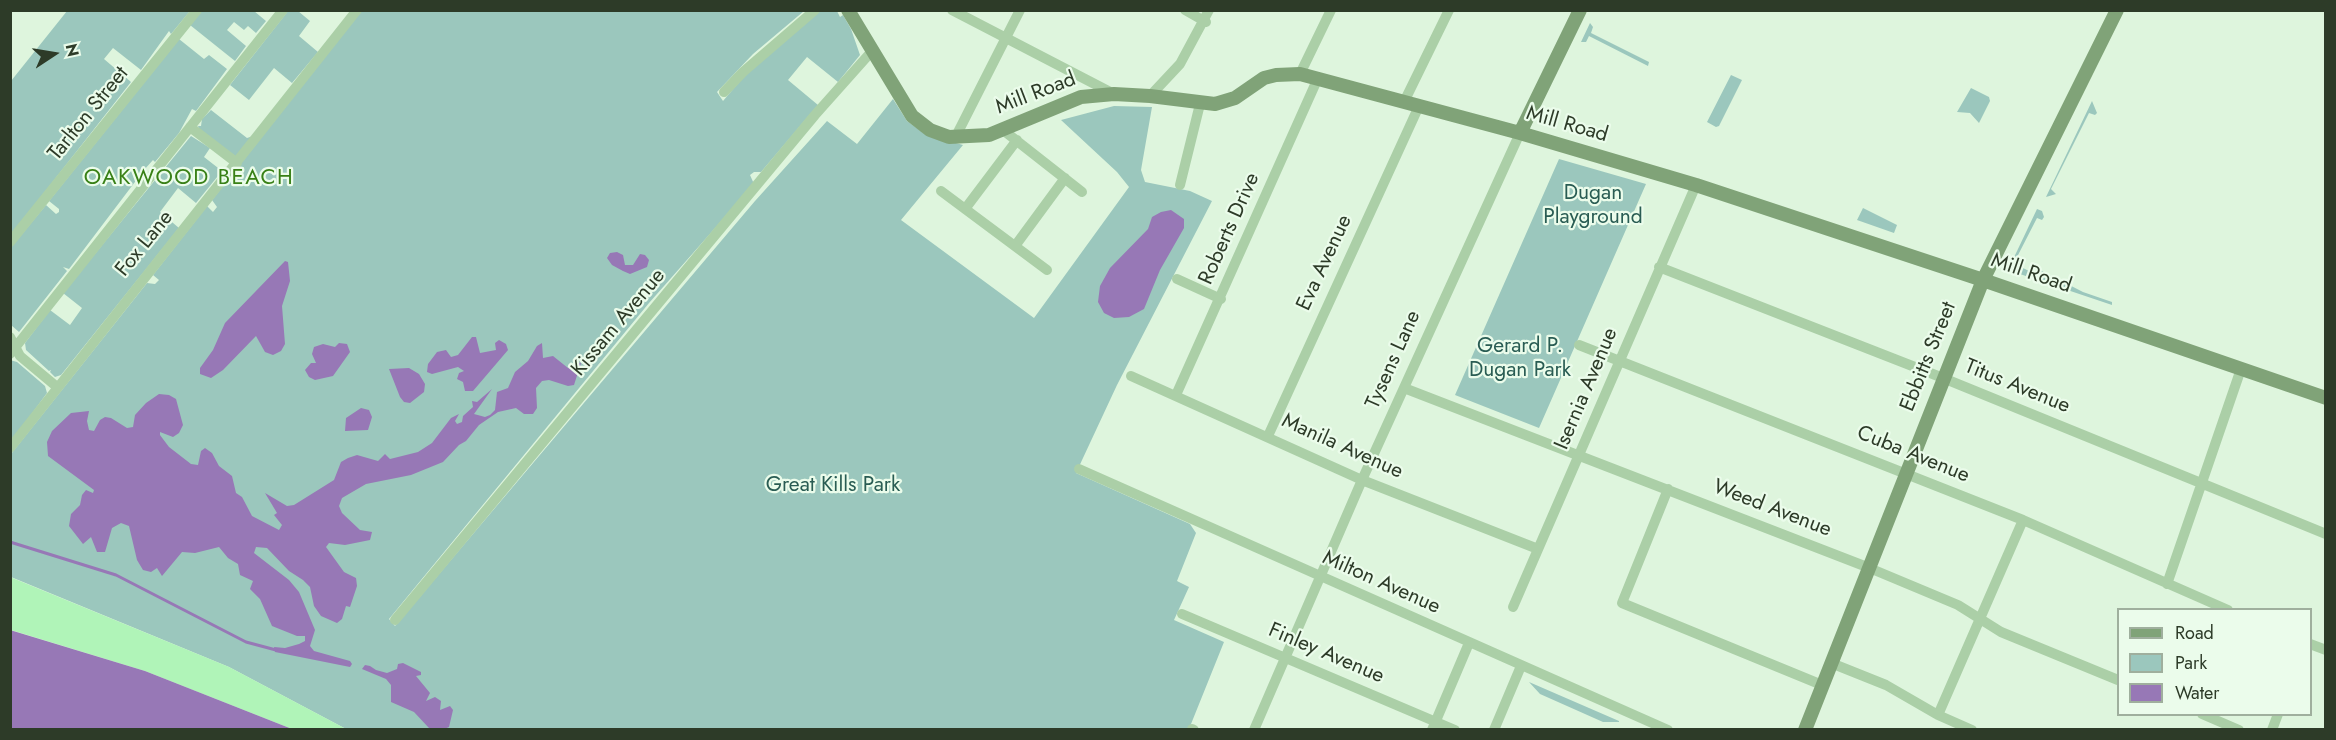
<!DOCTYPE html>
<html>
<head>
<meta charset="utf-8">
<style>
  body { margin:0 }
  #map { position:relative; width:2336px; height:740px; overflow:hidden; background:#def5dd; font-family:Jost,sans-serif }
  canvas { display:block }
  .frame { position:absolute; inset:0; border:12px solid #2d3b28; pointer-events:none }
  .legend { position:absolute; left:2117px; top:608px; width:195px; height:108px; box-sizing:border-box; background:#ebfceb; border:2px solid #9faf9d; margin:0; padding:8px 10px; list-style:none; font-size:18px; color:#2d3b28 }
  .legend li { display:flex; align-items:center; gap:12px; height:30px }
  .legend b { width:30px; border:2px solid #9faf9d }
  .north { position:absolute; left:24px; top:24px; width:60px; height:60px; -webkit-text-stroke:4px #ebfceb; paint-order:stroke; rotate:78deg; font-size:16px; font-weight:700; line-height:24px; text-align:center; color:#2d3b28 }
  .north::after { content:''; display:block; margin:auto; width:21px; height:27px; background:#2d3b28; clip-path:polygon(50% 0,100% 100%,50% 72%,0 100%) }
</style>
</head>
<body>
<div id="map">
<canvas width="2336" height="740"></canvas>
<div class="frame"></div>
<ul class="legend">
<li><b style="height:8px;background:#80a378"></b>Road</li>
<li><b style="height:16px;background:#9bc7bd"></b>Park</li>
<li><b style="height:16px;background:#9778b6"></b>Water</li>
</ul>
<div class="north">N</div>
</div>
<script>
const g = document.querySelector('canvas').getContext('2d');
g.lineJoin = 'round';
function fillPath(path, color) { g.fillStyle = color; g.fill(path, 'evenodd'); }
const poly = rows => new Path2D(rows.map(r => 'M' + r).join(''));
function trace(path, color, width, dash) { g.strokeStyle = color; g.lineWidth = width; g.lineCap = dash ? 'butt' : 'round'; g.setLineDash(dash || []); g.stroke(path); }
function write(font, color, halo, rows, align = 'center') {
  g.font = font + ' Jost,sans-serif'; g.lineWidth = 4.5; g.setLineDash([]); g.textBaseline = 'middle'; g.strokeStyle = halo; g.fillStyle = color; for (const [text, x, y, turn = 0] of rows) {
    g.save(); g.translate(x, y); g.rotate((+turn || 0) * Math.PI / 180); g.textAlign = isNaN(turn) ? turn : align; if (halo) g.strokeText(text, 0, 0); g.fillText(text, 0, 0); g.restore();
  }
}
fillPath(poly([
  [67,11,190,11,171,34,169,31,141,70,113,48,104,59,131,82,11,235,11,81],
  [201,11,254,11,266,21,256,33,248,26,244,30,234,22,227,30,246,46,235,61,190,25],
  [288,11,298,11,310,21,299,36,318,52,292,83,274,68,249,100,230,85],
  [361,11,804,11,753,54,717,92,723,101,746,74,818,11,837,11,840,17,843,15,851,29,860,55,838,82,807,57,788,80,818,105,761,172,754,172,750,175,754,184,649,303,389,619,395,626,755,201,827,121,857,144,893,99,907,121,925,134,963,145,901,220,1034,318,1129,187,1117,172,1061,120,1114,106,1152,107,1141,170,1145,182,1190,191,1212,201,1117,385,1076,473,1190,524,1196,533,1177,581,1189,587,1174,620,1224,642,1189,729,346,729,229,667,11,577,11,454,147,283,155,284,159,280,153,275,207,206,213,212,217,207,212,200],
  [1590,23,1593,27,1591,33,1649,62,1648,66,1589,36,1586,42,1581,42],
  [179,39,204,59,209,55,227,69,196,111,192,109,179,133,155,162,153,160,144,170,69,269,63,267,67,271,19,332,11,325,11,247,46,205,56,214,59,212,59,209,49,201],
  [1731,75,1742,80,1719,126,1716,127,1707,122],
  [1971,88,1989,97,1990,101,1979,123,1970,113,1957,112],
  [2092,101,2097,113,2095,115,2089,113,2051,189,2056,194,2046,197],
  [211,110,247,138,253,136,236,157,200,131,198,126,201,126,202,119],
  [191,136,210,148,204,157,222,171,196,203,178,188,160,212,179,228,61,375,55,377,50,372,51,370,49,371,26,350,25,343,50,310,70,325,82,308,63,293],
  [1559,159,1646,184,1539,428,1455,395],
  [1863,208,1897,225,1894,233,1857,220],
  [2037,209,2042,211,2044,217,2042,220,2037,218,2017,257,2023,262,2021,267,2033,273,2038,269,2083,292,2112,302,2112,305,2008,270],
  [10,360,17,362,45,386,47,393,11,442],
  [1529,682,1619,721,1619,722,1603,722,1540,694]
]), '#9bc7bd');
fillPath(poly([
  [10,577,229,667,346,729,292,729,145,671,11,630]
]), '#b0f4b8');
fillPath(poly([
  [1171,210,1184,219,1184,228,1160,270,1144,309,1129,317,1114,318,1104,313,1098,302,1100,286,1110,268,1148,229,1152,217,1161,212],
  [617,252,623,255,625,265,633,265,640,254,645,255,649,260,647,267,630,274,623,271,612,265,607,258,610,253],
  [285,261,288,262,290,281,282,306,285,344,281,351,273,355,265,352,256,336,223,370,211,378,200,374,200,368,213,350,225,323],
  [472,337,476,337,480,353,496,350,495,343,499,340,506,344,508,350,473,391,465,391,463,382,457,379,459,373,464,371,458,367,432,374,427,372,428,364,437,352,446,350,451,357,458,355],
  [339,343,347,344,350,352,333,376,315,380,309,377,305,370,311,363,316,363,312,354,314,347,323,344,335,347],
  [542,343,543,358,553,356,568,368,575,362,581,363,574,385,568,386,549,380,542,381,536,388,537,408,533,414,524,414,516,408,498,412,479,425,466,441,459,445,443,462,411,475,366,484,342,498,339,506,342,513,360,530,372,532,370,540,345,545,329,543,326,547,344,572,356,578,357,586,350,607,346,606,342,619,337,623,321,616,314,606,310,587,303,580,289,571,267,548,256,547,254,553,289,580,299,592,315,630,310,646,314,651,350,661,352,664,350,667,275,652,274,647,285,648,299,644,305,641,305,636,297,636,272,626,260,599,250,589,253,581,240,575,238,564,228,558,219,547,195,553,182,552,162,576,157,568,151,572,143,570,137,560,129,526,121,523,112,528,105,552,97,552,91,537,83,544,69,526,71,514,80,505,82,495,86,490,93,493,94,490,48,456,47,442,52,431,71,413,89,411,87,421,89,430,94,431,100,420,105,417,111,418,127,428,133,427,135,415,146,403,159,394,169,395,176,399,183,425,179,433,173,437,160,432,160,435,169,447,191,464,198,465,201,451,205,448,212,453,219,466,232,476,236,493,242,497,252,516,279,530,282,525,274,515,277,513,265,493,287,506,294,505,334,480,341,462,348,458,357,455,378,461,385,454,390,459,418,452,432,443,451,418,459,414,455,421,457,424,462,422,463,416,473,407,472,401,477,402,492,389,474,414,485,417,490,415,495,410,497,392,508,388,515,372,528,361,537,346],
  [409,368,419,374,425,384,424,392,410,403,404,402,400,397,389,369],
  [361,408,369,410,372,417,368,430,345,431,346,418],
  [10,630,145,671,292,729,11,729],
  [403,663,421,672,421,675,416,676,430,693,426,701,435,697,441,701,440,710,450,706,453,710,449,727,442,730,429,728,414,712,391,702,391,685,386,679,362,669,365,665,370,666,376,670,387,673,397,669,398,664]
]), '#9778b6');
trace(poly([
  [10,542,116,575,246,642,276,650]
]), '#9778b6', 3);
trace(poly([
  [952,10,1114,94],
  [1185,10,1206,22],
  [1300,74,1331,10],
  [724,92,743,72,815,10],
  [1150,96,1180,64,1209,10],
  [1404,102,1449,10],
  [190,127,237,163],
  [1003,130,1082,192],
  [955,138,1020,10],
  [1180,185,1200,104],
  [941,191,1047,270],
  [965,209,1017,140],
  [10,242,197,10],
  [1015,246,1065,178],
  [1659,267,1943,378,2326,534],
  [1177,279,1221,299],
  [10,337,20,356,57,387],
  [1579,345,2023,520,2228,610],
  [10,354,283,10],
  [1131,376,1362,480,1538,549],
  [1404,388,1867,567,1958,605,2001,632,2118,680],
  [1176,395,1318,78],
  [1268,436,1419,106],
  [10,448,357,10],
  [1079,469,1668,730],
  [1668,489,1622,603,1822,685],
  [2167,584,2241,369],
  [1513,607,1696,185],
  [1182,614,1455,730],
  [395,620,815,115,872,51],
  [2310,644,2326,650],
  [1831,663,1886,685,1938,715,1972,730],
  [2202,714,2239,730],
  [1938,715,2023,520],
  [1192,729,1194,730],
  [1254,730,1362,480,1520,133],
  [1432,730,1469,643],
  [1494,730,1521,666],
  [2272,730,2278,714]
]), '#abcfa7', 10);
trace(poly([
  [848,10,912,116,930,130,949,137,989,135,1081,97,1114,94,1150,96,1215,104,1235,98,1264,78,1276,75,1300,74,1520,133,1696,185,1983,280,2326,398],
  [1520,133,1580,10],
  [1805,730,1983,280,2117,10]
]), '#80a378', 14);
write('21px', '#2d3b28', '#ebfceb', [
  ["Mill Road",1036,94,-21],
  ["Tarlton Street",89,114,-51],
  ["Mill Road",1567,125,16],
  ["Roberts Drive",1230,229,-66],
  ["Fox Lane",145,244,-51],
  ["Eva Avenue",1325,263,-65],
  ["Mill Road",2031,274,19],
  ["Kissam Avenue",619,323,-50],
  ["Ebbitts Street",1929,357,-68],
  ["Tysens Lane",1394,360,-66],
  ["Titus Avenue",2017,387,22],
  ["Isernia Avenue",1587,389,-67],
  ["Manila Avenue",1342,447,24],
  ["Cuba Avenue",1913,455,22],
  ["Weed Avenue",1772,509,21],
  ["Milton Avenue",1381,583,24],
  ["Finley Avenue",1326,654,23]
]);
write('21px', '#295c53', '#ebfceb', [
  ["Dugan",1593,194],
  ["Playground",1593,218],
  ["Gerard P.",1520,347],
  ["Dugan Park",1520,371],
  ["Great Kills Park",833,486]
]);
g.letterSpacing = '1.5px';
write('22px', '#388016', '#ebfceb', [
  ["OAKWOOD BEACH",189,179]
]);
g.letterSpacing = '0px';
</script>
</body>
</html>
